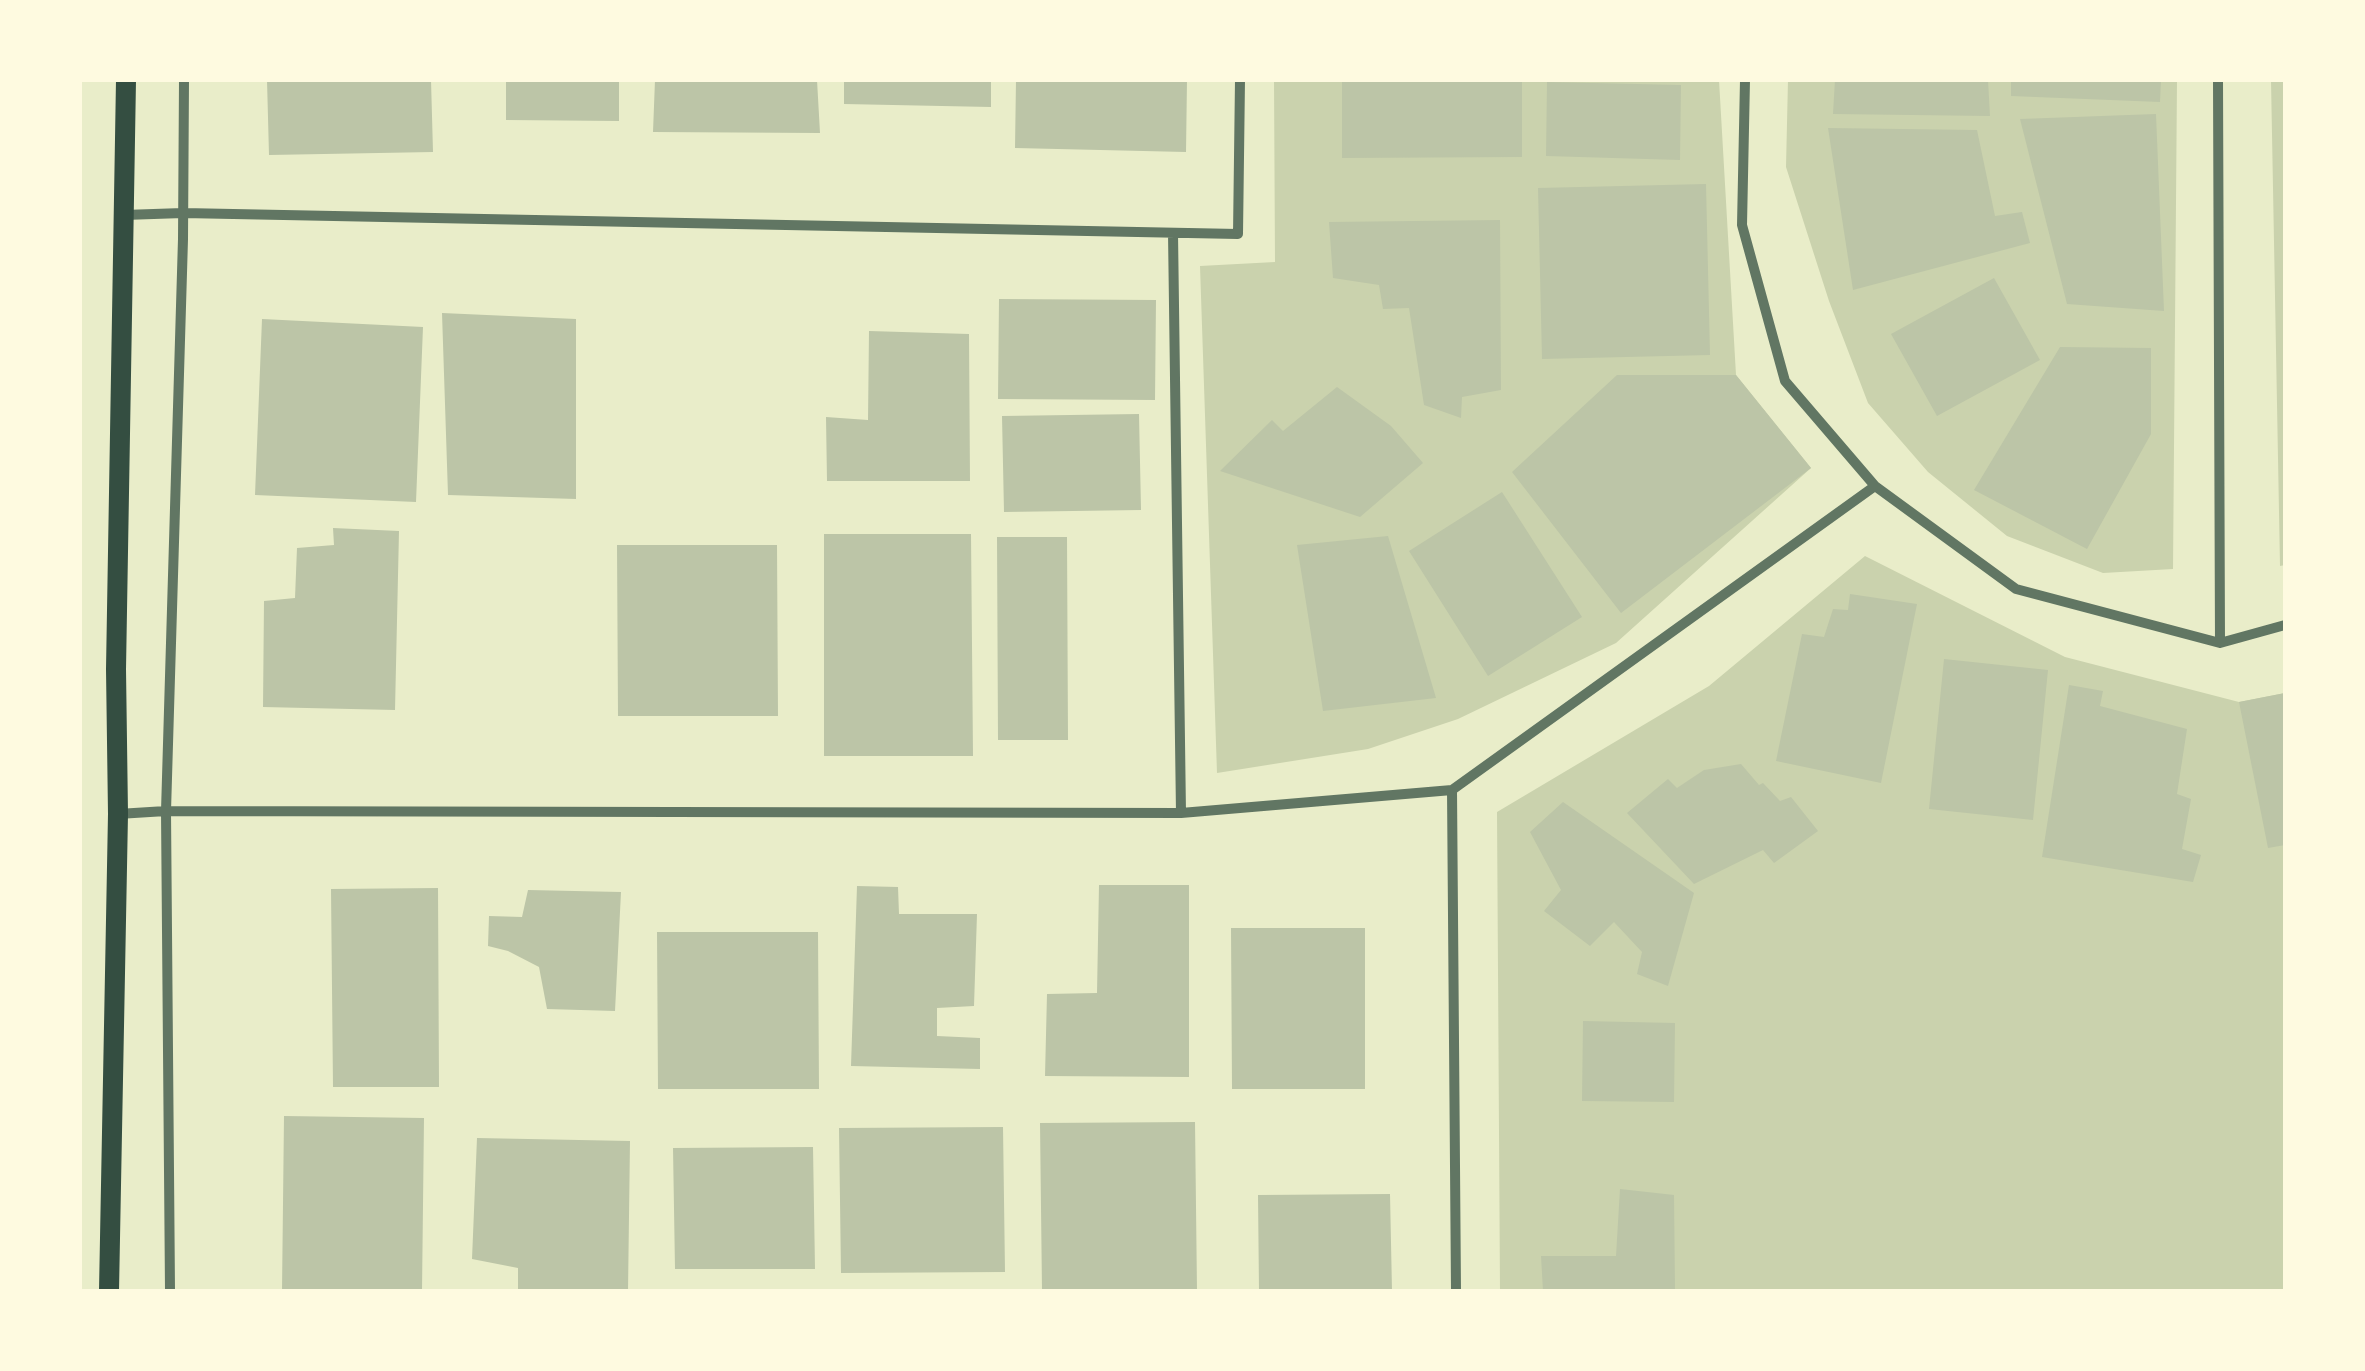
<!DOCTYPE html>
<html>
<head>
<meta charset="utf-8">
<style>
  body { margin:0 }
  #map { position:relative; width:2365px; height:1371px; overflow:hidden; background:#e9edc9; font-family:Mulish,sans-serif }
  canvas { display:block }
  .frame { position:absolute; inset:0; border:82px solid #fefae0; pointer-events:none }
</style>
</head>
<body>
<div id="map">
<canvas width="2365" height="1371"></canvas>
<div class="frame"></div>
</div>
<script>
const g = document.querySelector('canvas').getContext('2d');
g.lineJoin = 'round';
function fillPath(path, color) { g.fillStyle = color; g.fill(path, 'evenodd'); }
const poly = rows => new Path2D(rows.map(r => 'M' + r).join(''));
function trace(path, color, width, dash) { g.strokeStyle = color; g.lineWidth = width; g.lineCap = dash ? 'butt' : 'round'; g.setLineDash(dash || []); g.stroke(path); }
fillPath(poly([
  [1274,80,1719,80,1736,375,1811,468,1616,643,1458,719,1368,749,1217,773,1200,266,1275,262],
  [1788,80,2177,80,2173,569,2103,573,2007,536,1928,472,1868,403,1829,301,1786,167],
  [2271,80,2285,80,2285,565,2280,566],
  [1865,556,2065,657,2239,702,2285,693,2285,1291,1500,1291,1497,812,1709,686]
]), '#cad2ad');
fillPath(poly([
  [267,80,431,80,433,152,269,155],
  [506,80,619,80,619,121,506,120],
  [655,80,817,80,820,133,653,132],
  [844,80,991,80,991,107,844,104],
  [1016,80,1187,80,1186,152,1015,148],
  [1342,80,1522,80,1522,157,1342,158],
  [1835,80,1988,80,1990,116,1833,114],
  [2011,80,2161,80,2160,102,2011,96],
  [1547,82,1681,85,1680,160,1546,156],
  [2156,114,2164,311,2067,304,2020,119],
  [1828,128,1977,130,1995,216,2022,212,2030,243,1853,290],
  [1706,184,1710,355,1542,359,1538,188],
  [1500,220,1501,390,1462,397,1461,418,1424,405,1409,308,1383,309,1379,285,1333,278,1329,222],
  [1994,278,2040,360,1937,416,1891,334],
  [999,299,1156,300,1155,400,998,399],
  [442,313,576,319,576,499,448,495],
  [262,319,423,327,416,502,255,495],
  [869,331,969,334,970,481,827,481,826,417,868,420],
  [2060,347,2151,348,2151,434,2087,549,1974,490],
  [1617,375,1736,375,1811,468,1621,613,1512,472],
  [1337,387,1391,426,1423,463,1360,517,1220,471,1272,420,1283,431],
  [1139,414,1141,510,1004,512,1002,416],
  [1502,492,1582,617,1488,676,1409,551],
  [333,528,399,531,395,710,263,707,264,601,295,598,297,548,334,545],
  [824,534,971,534,973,756,824,756],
  [1388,536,1436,698,1323,711,1297,545],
  [997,537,1067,537,1068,740,998,740],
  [617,545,777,545,778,716,618,716],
  [1850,594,1917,604,1881,783,1776,761,1802,634,1824,637,1833,609,1848,610],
  [1944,659,2048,670,2033,820,1929,809],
  [2069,685,2103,691,2100,706,2187,729,2177,794,2191,799,2182,849,2201,855,2193,882,2042,857],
  [2285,693,2285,845,2268,848,2239,702],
  [1741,764,1759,785,1763,783,1780,801,1791,797,1818,831,1774,863,1763,850,1694,884,1627,813,1668,779,1677,788,1704,770],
  [1563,802,1694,893,1668,986,1637,974,1642,952,1614,922,1590,946,1544,911,1561,890,1530,832],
  [1099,885,1189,885,1189,1077,1045,1076,1047,994,1097,993],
  [857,886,898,887,899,914,977,914,974,1006,937,1008,937,1036,980,1038,980,1069,851,1066],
  [438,888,439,1087,333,1087,331,889],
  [528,890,621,892,615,1011,547,1009,539,967,508,951,488,946,489,916,522,917],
  [1231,928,1365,928,1365,1089,1232,1089],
  [657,932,818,932,819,1089,658,1089],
  [1583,1021,1675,1023,1674,1102,1582,1101],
  [284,1116,424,1118,422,1291,282,1291],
  [1195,1122,1197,1291,1042,1291,1040,1123],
  [1003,1127,1005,1272,841,1273,839,1128],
  [477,1138,630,1141,628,1291,518,1291,518,1268,472,1259],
  [813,1147,815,1269,675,1269,673,1148],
  [1620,1189,1674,1195,1675,1291,1543,1291,1541,1256,1616,1256],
  [1390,1194,1392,1291,1259,1291,1258,1195]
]), '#bcc5a7');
trace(poly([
  [1745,80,1742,225,1785,381,1875,486,2016,589,2220,643],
  [2218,80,2220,643],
  [124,215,183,213,1238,234,1240,80],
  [1173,233,1181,813],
  [2220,643,2285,625],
  [1452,790,1456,1291],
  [118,814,166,811,1181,813,1452,790,1875,486],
  [170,1291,166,811,183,239,184,80]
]), '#617663', 10);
trace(poly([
  [109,1291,118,814,116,669,126,80]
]), '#344e41', 20);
</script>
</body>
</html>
